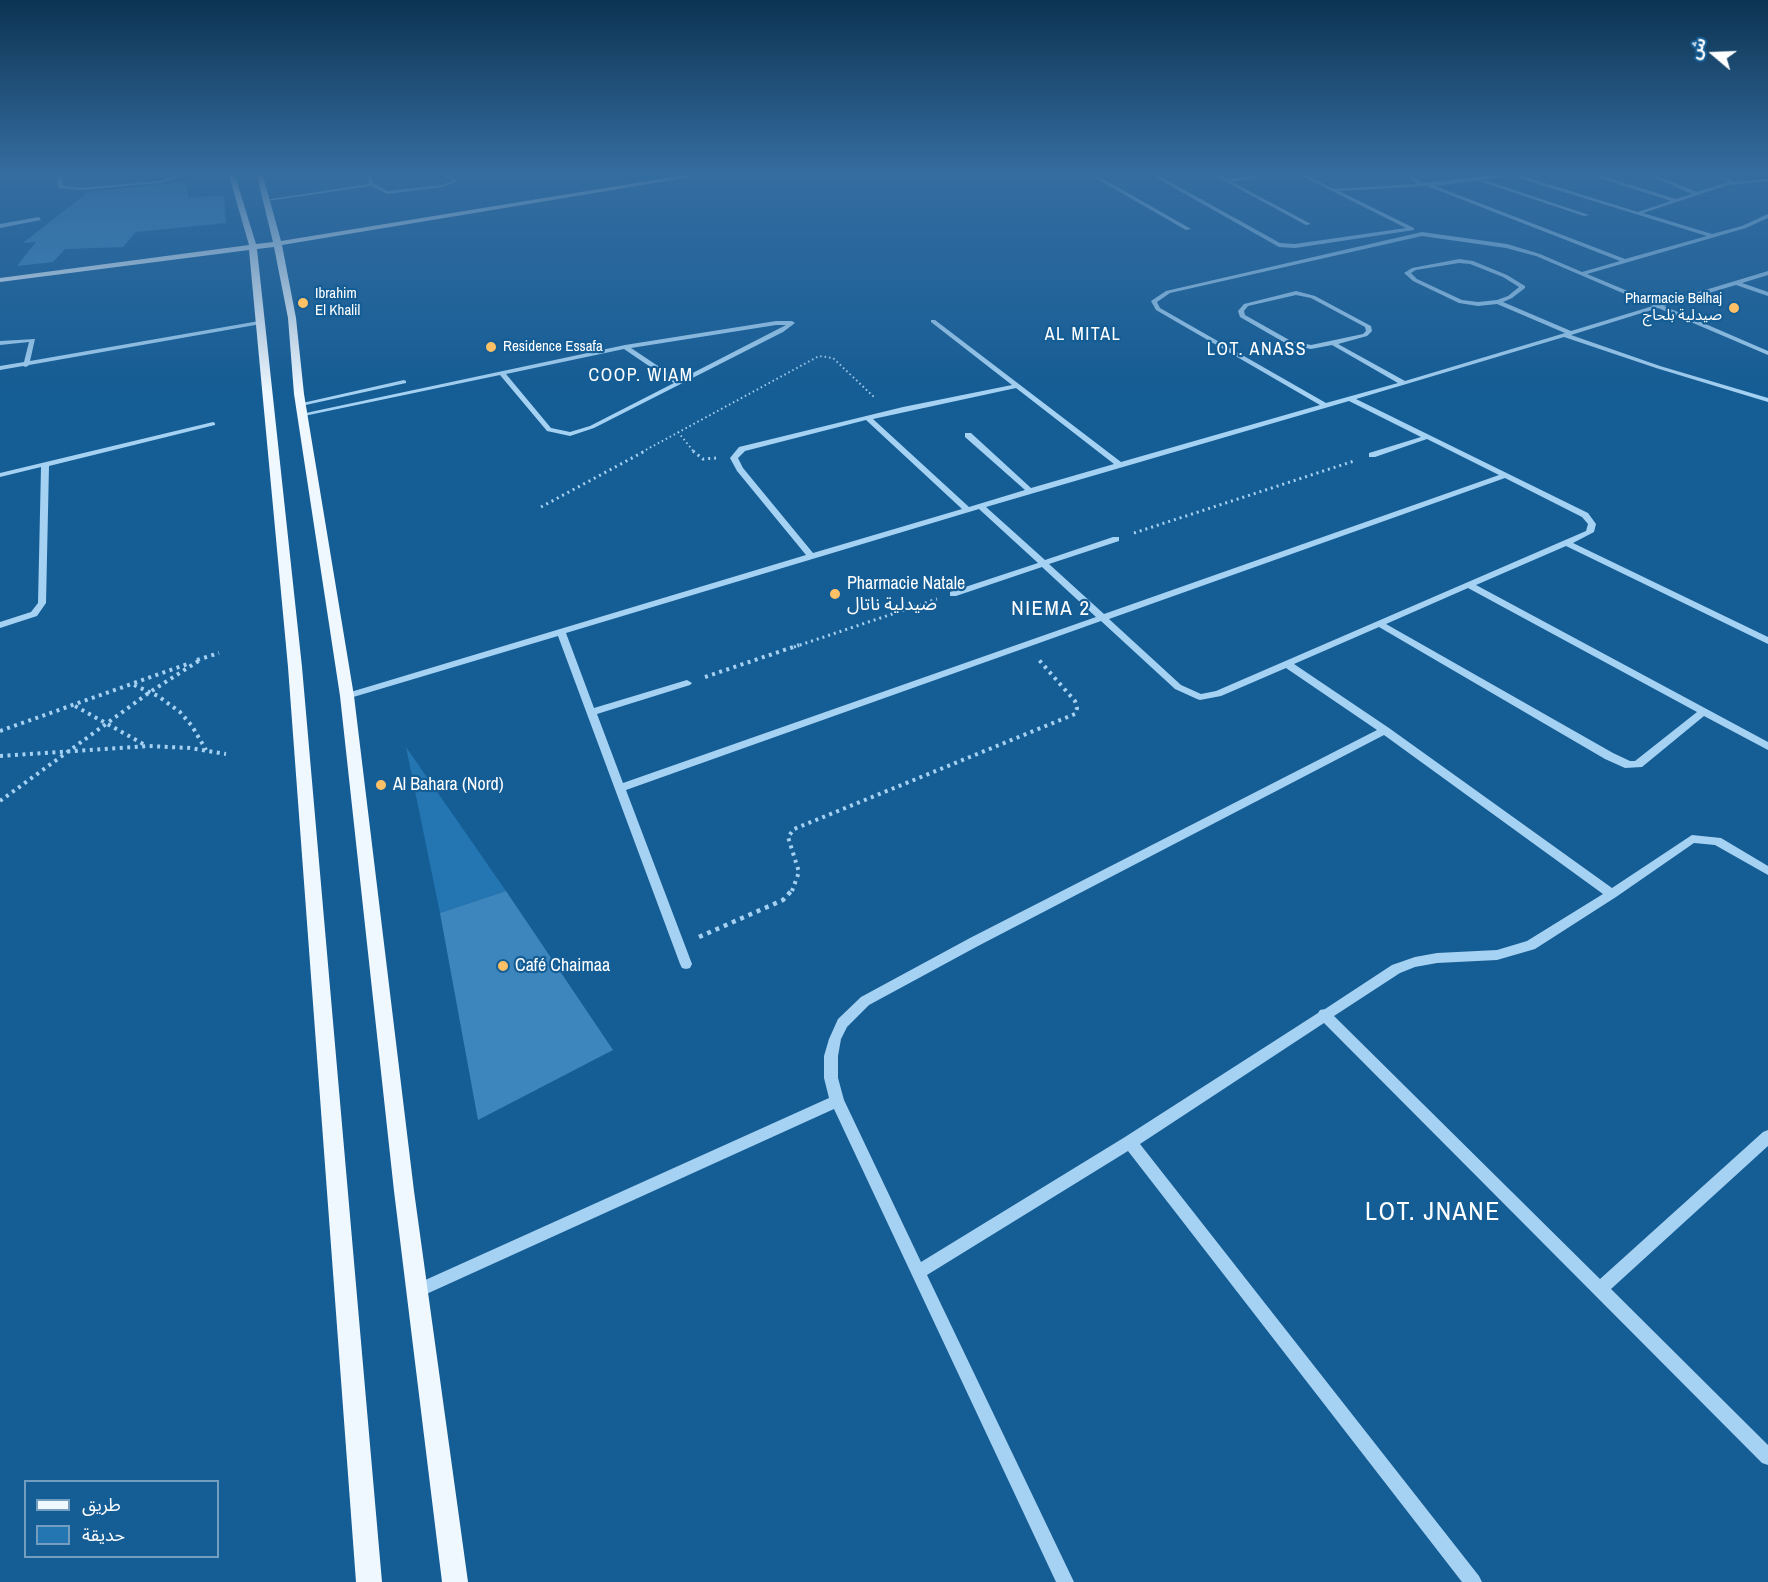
<!DOCTYPE html>
<html>
<head>
<meta charset="utf-8">
<style>
  body { margin:0 }
  #map { position:relative; width:1768px; height:1582px; overflow:hidden; background:#155d95; font-family:"Archivo Narrow","Noto Sans Arabic",sans-serif }
  canvas { display:block }
  .legend { position:absolute; left:24px; top:1480px; width:195px; height:78px; box-sizing:border-box; background:#155d95; border:2px solid #739ebf; margin:0; padding:8px 10px; list-style:none; font-size:18px; color:#fff }
  .legend li { display:flex; align-items:center; gap:12px; height:30px }
  .legend b { width:30px; border:2px solid #739ebf }
  .north { position:absolute; left:1684px; top:24px; width:60px; height:60px; -webkit-text-stroke:4px #155d95; paint-order:stroke; rotate:289deg; font-size:16px; font-weight:700; line-height:24px; text-align:center; color:#fff }
  .north::after { content:''; display:block; margin:auto; width:21px; height:27px; background:#fff; clip-path:polygon(50% 0,100% 100%,50% 72%,0 100%) }
</style>
</head>
<body>
<div id="map">
<canvas width="1768" height="1582"></canvas>
<ul class="legend">
<li><b style="height:8px;background:#f0f8ff"></b>طريق</li>
<li><b style="height:16px;background:#2476b2"></b>حديقة</li>
</ul>
<div class="north">ش</div>
</div>
<script>
const g = document.querySelector('canvas').getContext('2d');
g.lineJoin = 'round';
function fillPath(path, color) { g.fillStyle = color; g.fill(path, 'evenodd'); }
const poly = rows => new Path2D(rows.map(r => 'M' + r).join(''));
function trace(path, color, width, dash) { g.strokeStyle = color; g.lineWidth = width; g.lineCap = dash ? 'butt' : 'round'; g.setLineDash(dash || []); g.stroke(path); }
function write(font, color, halo, rows, align = 'center') {
  g.font = font + ' "Archivo Narrow","Noto Sans Arabic",sans-serif'; g.lineWidth = 4.5; g.setLineDash([]); g.textBaseline = 'middle'; g.strokeStyle = halo; g.fillStyle = color; for (const [text, x, y, turn = 0] of rows) {
    g.save(); g.translate(x, y); g.rotate((+turn || 0) * Math.PI / 180); g.textAlign = isNaN(turn) ? turn : align; if (halo) g.strokeText(text, 0, 0); g.fillText(text, 0, 0); g.restore();
  }
}
fillPath(poly([
  [406,747,506,891,440,913]
]), '#2476b2');
fillPath(poly([
  [185,182,189,198,224,195,226,223,136,232,123,247,65,249,53,262,17,266,36,242,23,243,88,192],
  [506,891,613,1050,478,1120,440,913]
]), '#3d86bd');
trace(poly([
  [678,432,694,452],
  [642,452,819,356,833,358,875,398]
]), '#a5d1f2', 2, [1.5, 3]);
trace(poly([
  [693,451,703,459,716,458],
  [541,507,645,451],
  [1134,533,1354,461],
  [794,647,937,599]
]), '#a5d1f2', 3, [2, 4]);
trace(poly([
  [197,660,219,653],
  [705,677,799,645],
  [134,685,158,696,180,712,192,726,206,750],
  [75,706,147,746],
  [0,731,190,663],
  [0,756,148,746,190,748,226,754],
  [0,801,150,692,200,660],
  [792,891,799,872,788,837,794,829,1075,714,1077,708,1075,701,1039,660]
]), '#a5d1f2', 4, [3, 4.5]);
trace(poly([
  [699,937,783,900,792,890]
]), '#a5d1f2', 4.5, [4, 5]);
fillPath(poly([
  [58,172,62,172,63,186,81,188,159,181,171,177,173,172,177,172,175,179,159,183,81,190,59,188,57,183,58,172],
  [367,172,373,172,370,174,373,183,388,191,442,185,452,181,442,172,447,172,457,181,443,187,387,194,372,186,267,201,265,200,369,184,366,174,367,172],
  [1085,172,1091,172,1191,229,1186,230,1085,172],
  [1146,172,1152,172,1280,243,1295,244,1406,228,1294,172,1301,172,1333,189,1417,184,1402,172,1408,172,1423,183,1518,172,1534,172,1519,175,1638,212,1671,201,1581,172,1589,172,1676,199,1692,194,1641,172,1648,172,1697,192,1729,182,1705,172,1712,172,1735,182,1768,179,1768,181,1728,185,1643,213,1712,234,1742,226,1768,214,1768,218,1746,228,1587,274,1659,304,1768,271,1768,275,1742,283,1768,292,1768,296,1736,285,1664,306,1768,351,1768,355,1658,308,1571,335,1660,366,1768,398,1768,402,1656,368,1564,337,1356,399,1588,513,1596,524,1594,532,1573,543,1768,637,1768,644,1566,546,1476,585,1768,742,1768,750,1704,716,1642,767,1625,768,1605,759,1379,627,1294,664,1389,728,1612,888,1692,835,1721,838,1768,866,1768,875,1715,845,1694,843,1616,897,1535,949,1497,960,1437,963,1415,967,1400,973,1334,1016,1600,1279,1763,1132,1768,1130,1768,1146,1611,1289,1768,1445,1768,1465,1762,1463,1324,1023,1140,1144,1479,1576,1482,1582,1462,1582,1128,1151,927,1275,1074,1582,1056,1582,834,1109,422,1296,417,1299,412,1296,409,1291,412,1286,829,1098,824,1078,824,1056,829,1039,838,1019,861,997,970,938,1377,730,1286,668,1221,696,1200,700,1197,699,1175,689,1101,621,626,790,692,964,690,968,686,969,682,968,680,964,558,636,350,698,344,698,342,696,344,694,806,555,737,471,730,458,739,447,903,407,1012,385,931,322,931,320,935,320,1121,462,1320,405,1156,310,1151,301,1166,291,1422,232,1507,244,1540,254,1582,272,1620,261,1427,186,1339,191,1414,228,1414,230,1295,248,1279,247,1146,172],
  [1512,176,1707,236,1625,259,1435,186,1484,180,1482,182,1584,216,1589,215,1484,180,1512,176],
  [1422,236,1506,248,1536,256,1653,306,1571,331,1503,302,1512,298,1525,288,1525,286,1507,275,1473,261,1459,259,1412,268,1404,273,1413,281,1459,303,1478,306,1497,304,1565,333,1405,381,1338,344,1367,336,1372,331,1371,326,1315,296,1296,291,1244,304,1238,311,1240,317,1287,344,1311,349,1332,345,1398,383,1326,403,1160,308,1157,302,1170,293,1422,236],
  [1459,263,1470,264,1503,277,1519,287,1508,296,1497,300,1478,302,1462,300,1417,279,1411,273,1416,270,1459,263],
  [1296,295,1311,298,1365,327,1366,331,1363,334,1311,345,1291,341,1245,315,1244,311,1248,306,1296,295],
  [1016,388,1114,464,1031,488,971,433,965,433,965,437,1025,490,969,507,873,419,1016,388],
  [1349,401,1421,437,1369,453,1369,457,1375,457,1427,439,1499,475,1104,614,1049,564,1119,541,1119,537,1113,537,1045,560,986,507,1349,401],
  [866,420,962,509,813,553,743,468,738,458,745,451,866,420],
  [1505,478,1582,517,1588,524,1586,531,1216,691,1201,694,1181,685,1109,619,1505,478],
  [979,509,1038,563,950,592,950,596,956,596,1042,567,1096,617,623,783,597,714,690,685,692,683,687,680,594,708,566,633,979,509],
  [1468,588,1697,712,1635,761,1630,761,1613,753,1386,624,1468,588],
  [1384,735,1603,894,1527,941,1497,950,1437,953,1415,957,1392,965,1325,1009,1320,1010,1318,1013,1125,1137,921,1262,844,1100,838,1078,838,1056,841,1039,847,1027,869,1005,978,946,1384,735],
  [1208,172,1214,172,1228,179,1277,172,1292,172,1232,182,1311,224,1306,225,1208,172],
  [39,217,41,220,0,228,0,224,39,217],
  [259,321,262,323,261,324,29,365,26,367,23,366,0,370,0,366,24,362,29,342,0,345,0,341,35,339,30,361,259,321],
  [776,321,792,321,795,323,783,332,594,428,570,436,547,431,500,375,304,416,301,414,625,345,776,321],
  [776,325,786,325,679,380,631,348,776,325],
  [624,349,674,383,590,426,570,432,551,428,506,374,624,349],
  [404,380,406,381,406,383,301,406,298,404,404,380],
  [213,422,215,423,215,425,49,466,46,603,37,616,0,628,0,622,31,612,38,603,41,467,0,477,0,473,213,422]
]), '#a5d1f2');
fillPath(poly([
  [228,172,234,172,256,244,273,242,256,172,262,172,281,241,703,172,721,172,282,245,296,318,304,394,354,696,414,1191,468,1582,442,1582,394,1191,340,696,294,394,288,318,274,247,257,249,302,667,382,1582,356,1582,288,667,249,250,0,282,0,278,249,245,228,172]
]), '#f0f8ff');
const sky = g.createLinearGradient(0, 0, 0, 394);
sky.addColorStop(0, '#0c3352');
sky.addColorStop(0.44, '#356da0');
sky.addColorStop(1, '#356da000');
g.fillStyle = sky;
g.fillRect(0, 0, 1768, 394);
for (const [x, y, r, color] of [
  [303,303,6,"#ffc066"],
  [1734,308,6,"#ffc066"],
  [491,347,6,"#ffc066"],
  [835,594,6,"#ffc066"],
  [381,785,6,"#ffc066"],
  [503,966,6,"#ffc066"]
]) { const dot = new Path2D(); dot.arc(x, y, r, 0, 2 * Math.PI); g.fillStyle = color; g.fill(dot); trace(dot, '#155d95', 2); }
write('15px', '#fff', '#155d95', [
  ["Ibrahim",315,294],
  ["El Khalil",315,311],
  ["Pharmacie Belhaj",1722,299,"right"],
  ["صيدلية بلحاج",1722,316,"right"],
  ["Residence Essafa",503,347]
], 'left');
g.letterSpacing = '1.5px';
write('18px', '#fff', '#155d95', [
  ["AL MITAL",1083,335],
  ["LOT. ANASS",1257,350],
  ["COOP. WIAM",641,376]
]);
g.letterSpacing = '0px';
write('18px', '#fff', '#155d95', [
  ["Pharmacie Natale",847,584],
  ["صيدلية ناتال",847,605],
  ["Al Bahara (Nord)",393,785],
  ["Café Chaimaa",515,966]
], 'left');
g.letterSpacing = '1.5px';
write('21px', '#fff', '#155d95', [
  ["NIEMA 2",1051,609]
]);
g.letterSpacing = '0px';
g.letterSpacing = '1.5px';
write('26px', '#fff', '#155d95', [
  ["LOT. JNANE",1433,1213]
]);
g.letterSpacing = '0px';
</script>
</body>
</html>
